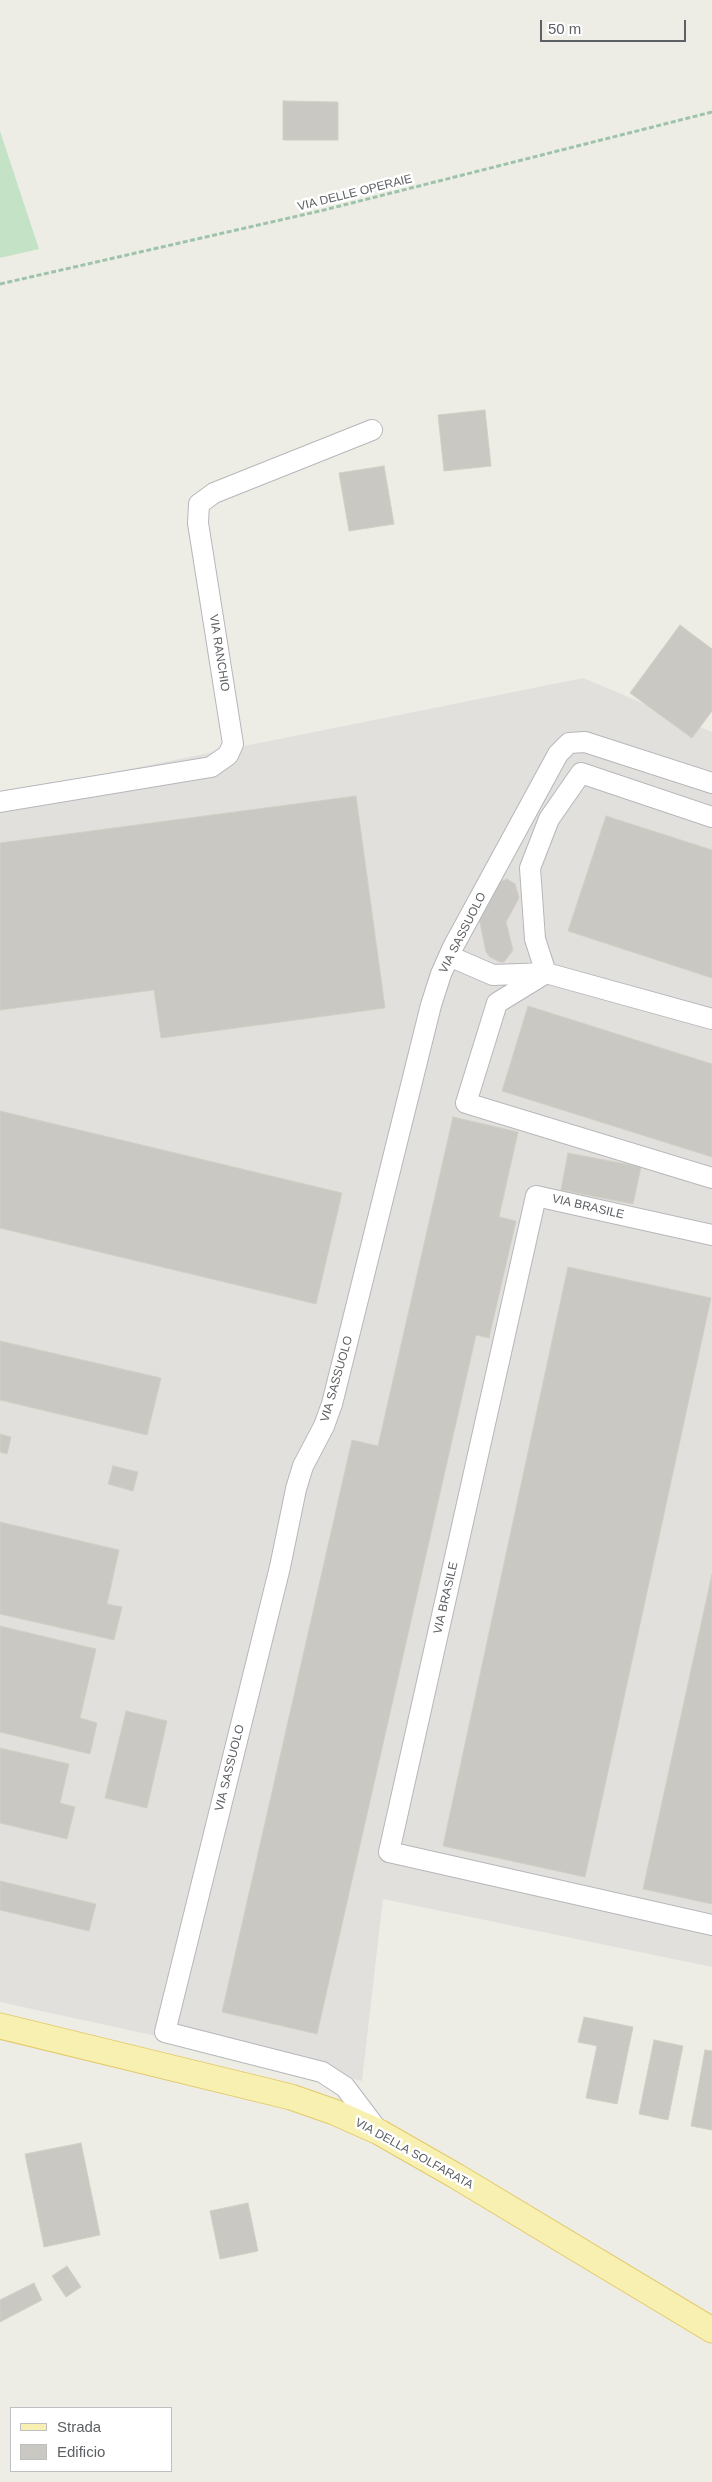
<!DOCTYPE html>
<html>
<head>
<meta charset="utf-8">
<style>
  body { margin:0 }
  #map { position:relative; width:712px; height:2482px; overflow:hidden; background:#eeede5; font-family:Arial,sans-serif }
  canvas { display:block }
  .legend { position:absolute; left:10px; top:2407px; width:162px; height:65px; box-sizing:border-box; background:#fff; border:1px solid #bebfc1; margin:0; padding:6px 9px; list-style:none; font-size:15px; color:#5d6064 }
  .legend li { display:flex; align-items:center; gap:10px; height:25px }
  .legend b { width:25px; border:1px solid #bebfc1 }
  .scale { position:absolute; left:540px; top:20px; width:146px; height:22px; box-sizing:border-box; border:2px solid #5d6064; border-top:0; padding-left:6px; font-size:15px; line-height:18px; white-space:nowrap; color:#5d6064; -webkit-text-stroke:4px #fff; paint-order:stroke }
</style>
</head>
<body>
<div id="map">
<canvas width="712" height="2482"></canvas>
<ul class="legend">
<li><b style="height:6px;background:#f7f0b1"></b>Strada</li>
<li><b style="height:14px;background:#cac8c2"></b>Edificio</li>
</ul>
<div class="scale">50 m</div>
</div>
<script>
const g = document.querySelector('canvas').getContext('2d');
g.lineJoin = 'round';
function fillPath(path, color) { g.fillStyle = color; g.fill(path, 'evenodd'); }
const poly = rows => new Path2D(rows.map(r => 'M' + r).join(''));
function trace(path, color, width, dash) { g.strokeStyle = color; g.lineWidth = width; g.lineCap = dash ? 'butt' : 'round'; g.setLineDash(dash || []); g.stroke(path); }
function write(font, color, halo, rows, align = 'center') {
  g.font = font + ' Arial,sans-serif'; g.lineWidth = 5; g.setLineDash([]); g.textBaseline = 'middle'; g.strokeStyle = halo; g.fillStyle = color; for (const [text, x, y, turn = 0] of rows) {
    g.save(); g.translate(x, y); g.rotate((+turn || 0) * Math.PI / 180); g.textAlign = isNaN(turn) ? turn : align; if (halo) g.strokeText(text, 0, 0); g.fillText(text, 0, 0); g.restore();
  }
}
fillPath(poly([
  [583,678,712,732,712,1967,383,1899,362,2081,0,2002,0,795]
]), '#e2e0dd');
fillPath(poly([
  [0,131,39,249,0,258]
]), '#c4e3c6');
const building = poly([
  [283,101,338,102,338,140,283,140,283,101],
  [485,410,491,466,444,471,438,415,485,410],
  [384,466,394,524,349,531,339,473,384,466],
  [680,625,712,649,712,711,692,738,630,693,680,625],
  [356,796,385,1008,161,1038,154,990,0,1010,0,843,356,796],
  [606,816,712,850,712,978,568,931,606,816],
  [507,879,515,884,519,898,506,922,513,950,504,962,500,962,490,957,486,952,479,918,499,882,507,879],
  [528,1006,712,1064,712,1157,502,1091,528,1006],
  [0,1111,342,1193,316,1304,0,1228,0,1111],
  [453,1117,518,1132,499,1217,516,1221,489,1338,476,1335,317,2034,222,2012,352,1440,378,1446,453,1117],
  [568,1153,641,1167,633,1204,561,1190,568,1153],
  [568,1267,711,1298,585,1877,443,1846,568,1267],
  [0,1341,161,1378,147,1435,0,1400,0,1341],
  [0,1434,11,1437,7,1454,0,1452,0,1434],
  [113,1466,138,1472,133,1491,108,1484,113,1466],
  [0,1522,119,1550,107,1604,122,1607,114,1640,0,1614,0,1522],
  [712,1574,712,1904,643,1889,712,1574],
  [0,1626,96,1649,80,1718,97,1723,90,1754,0,1732,0,1626],
  [126,1711,167,1721,147,1808,105,1798,126,1711],
  [0,1748,69,1764,60,1803,75,1807,67,1839,0,1823,0,1748],
  [0,1881,96,1904,89,1931,0,1910,0,1881],
  [584,2017,633,2027,617,2104,586,2098,597,2046,578,2042,584,2017],
  [654,2040,683,2046,668,2120,639,2114,654,2040],
  [705,2050,712,2051,712,2130,691,2126,705,2050],
  [81,2143,100,2235,44,2247,25,2154,81,2143],
  [248,2203,258,2251,220,2259,210,2211,248,2203],
  [67,2266,81,2287,66,2297,52,2276,67,2266],
  [34,2283,42,2300,0,2322,0,2300,34,2283]
]);
fillPath(building, '#cac8c2');
trace(building, '#d2cfc4', 1);
const minor = poly([
  [0,802,211,767,228,755,233,744,198,523,199,504,214,493,372,430],
  [449,956,493,975,546,973,712,1019],
  [546,973,497,1003,466,1103,712,1178],
  [546,973,535,939,530,868,549,819,581,773,712,817],
  [712,1235,536,1196,389,1852,712,1925],
  [379,2132,345,2087,322,2072,165,2032,280,1567,296,1489,303,1466,324,1426,332,1404,431,1005,441,974,453,947,558,754,569,743,585,742,712,783]
]);
const major = poly([
  [0,2026,291,2097,334,2112,379,2132,456,2176,712,2330]
]);
trace(minor, '#b6b7bb', 22);
trace(major, '#e4c969', 27);
trace(poly([
  [0,284,324,210,712,112]
]), '#9ec3ab', 3, [5, 2.5]);
trace(minor, '#fff', 20);
trace(major, '#f7f0b1', 25);
write('12px', '#5d6064', '#fff', [
  ["VIA DELLE OPERAIE",355,193,-14],
  ["VIA RANCHIO",219,653,81],
  ["VIA SASSUOLO",463,933,-63],
  ["VIA BRASILE",588,1207,13],
  ["VIA SASSUOLO",337,1379,-74],
  ["VIA BRASILE",446,1598,-77],
  ["VIA SASSUOLO",230,1768,-76],
  ["VIA DELLA SOLFARATA",414,2154,29]
]);
</script>
</body>
</html>
